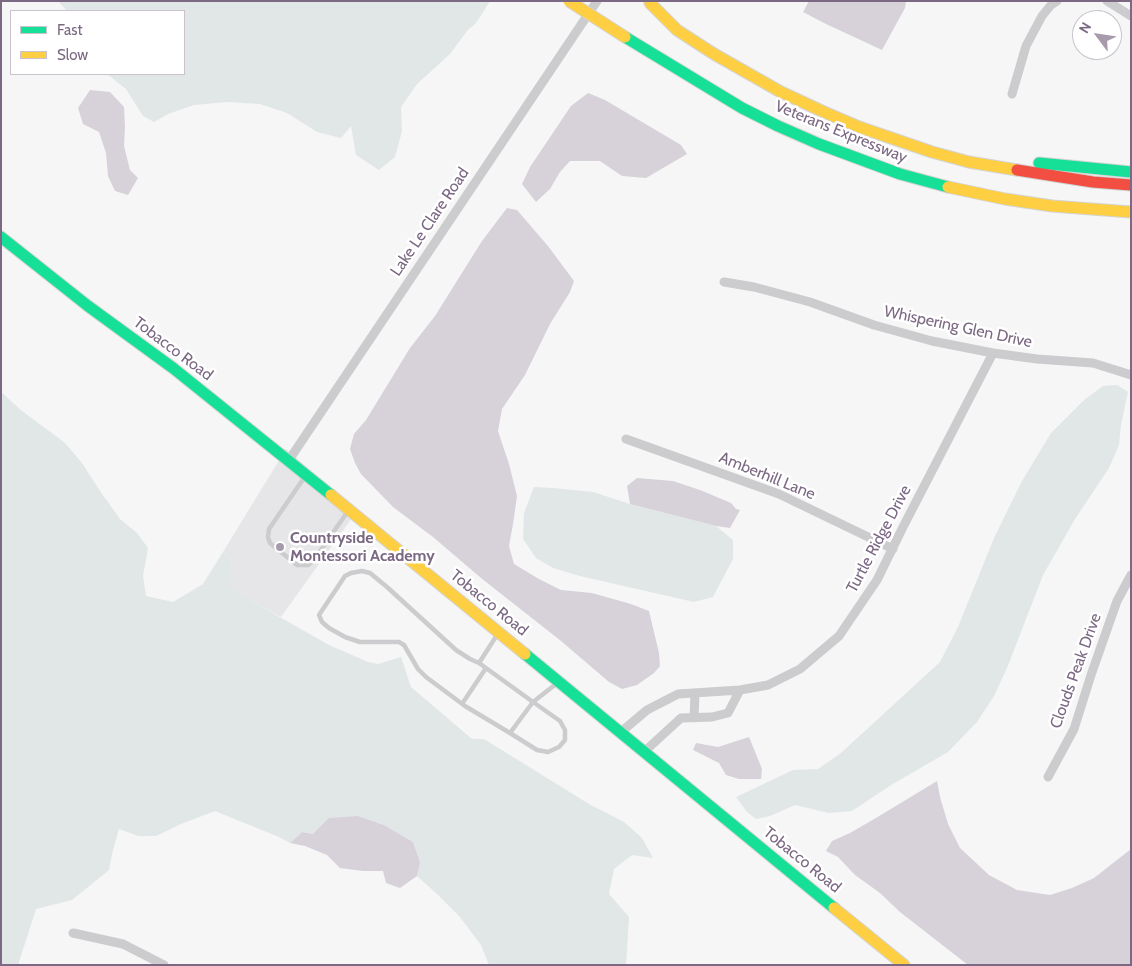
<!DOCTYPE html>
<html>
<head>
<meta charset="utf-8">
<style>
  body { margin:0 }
  #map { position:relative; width:1132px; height:966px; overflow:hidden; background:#f5f6f5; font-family:Cabin,sans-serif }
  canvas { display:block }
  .frame { position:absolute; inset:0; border:2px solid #7b6883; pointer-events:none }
  .legend { position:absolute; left:10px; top:10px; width:175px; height:65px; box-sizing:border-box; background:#fff; border:1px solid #cac3cd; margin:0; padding:6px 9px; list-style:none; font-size:15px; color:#7b6883 }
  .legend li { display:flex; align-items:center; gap:10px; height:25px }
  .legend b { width:25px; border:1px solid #cac3cd }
  .north { position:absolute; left:1072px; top:10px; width:50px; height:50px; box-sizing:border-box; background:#fff; border:1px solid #cac3cd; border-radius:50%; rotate:301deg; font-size:14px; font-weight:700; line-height:20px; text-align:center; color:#7b6883 }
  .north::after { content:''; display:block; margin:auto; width:18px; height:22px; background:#a69aab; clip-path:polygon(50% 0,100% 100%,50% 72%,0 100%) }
</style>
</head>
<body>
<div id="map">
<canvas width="1132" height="966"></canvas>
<div class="frame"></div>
<ul class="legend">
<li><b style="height:6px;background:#16e098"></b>Fast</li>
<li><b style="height:6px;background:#ffcf43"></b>Slow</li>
</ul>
<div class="north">N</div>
</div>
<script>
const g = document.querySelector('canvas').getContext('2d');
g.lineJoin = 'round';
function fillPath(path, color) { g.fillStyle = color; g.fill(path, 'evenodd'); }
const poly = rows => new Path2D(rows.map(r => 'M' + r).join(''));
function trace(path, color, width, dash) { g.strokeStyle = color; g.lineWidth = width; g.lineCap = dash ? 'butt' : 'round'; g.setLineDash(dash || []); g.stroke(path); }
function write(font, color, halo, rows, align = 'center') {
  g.font = font + ' Cabin,sans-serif'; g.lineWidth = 5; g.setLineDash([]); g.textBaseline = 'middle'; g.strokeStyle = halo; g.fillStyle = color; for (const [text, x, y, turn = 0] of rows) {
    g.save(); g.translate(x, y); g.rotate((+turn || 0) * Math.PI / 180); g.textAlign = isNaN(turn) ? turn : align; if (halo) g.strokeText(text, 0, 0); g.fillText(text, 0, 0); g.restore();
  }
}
fillPath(poly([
  [286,449,357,511,281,617,255,603,229,585,232,562,223,552]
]), '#e6e6e8');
fillPath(poly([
  [58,1,490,1,476,23,467,31,450,54,417,84,401,107,402,131,395,157,379,170,356,155,351,126,341,138,317,132,287,113,260,104,227,102,194,105,168,114,154,122,143,116,126,89,107,74,184,74,184,11,67,11],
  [1117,385,1128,392,1121,425,1119,445,1109,468,1075,519,1043,575,1007,668,994,696,977,722,948,752,891,785,852,811,829,813,795,805,770,816,756,819,747,812,736,797,793,770,818,769,841,753,940,662,958,627,994,538,1022,481,1051,433,1084,400,1103,386],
  [1,392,22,411,64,442,82,463,100,491,120,519,137,533,148,548,143,576,146,596,173,602,203,584,223,552,232,562,230,585,255,603,329,645,368,662,378,664,401,657,411,687,472,739,484,739,589,804,624,822,642,838,653,858,632,855,614,869,609,894,629,917,626,965,489,965,481,945,460,917,437,894,417,876,420,862,413,842,384,825,358,816,313,834,302,832,290,843,279,837,215,811,181,824,156,836,138,836,119,829,113,850,109,870,72,900,36,909,18,965,1,965],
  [534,487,553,488,593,492,630,504,716,526,733,540,733,559,713,597,694,602,580,576,553,568,536,558,523,539,524,513]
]), '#e1e7e6');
fillPath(poly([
  [809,1,906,1,905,8,882,50,826,24,803,12],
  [90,90,110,92,124,107,125,127,124,146,130,170,138,178,128,195,115,191,108,176,106,153,99,132,83,124,78,108],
  [588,93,605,100,681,145,687,154,646,178,622,176,600,161,570,161,560,172,550,189,536,202,522,184,530,167,571,106],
  [507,208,517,210,548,246,574,281,570,292,550,324,525,375,502,409,498,431,509,464,517,496,513,524,509,546,514,564,539,579,561,590,592,593,631,604,649,611,659,653,660,666,654,673,637,685,622,689,609,682,561,641,481,578,433,537,393,507,361,474,355,463,350,449,354,434,366,420,410,348,435,316,482,241],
  [637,478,673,481,700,490,731,503,736,509,740,510,730,528,716,526,630,504,627,486],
  [749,737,762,769,761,779,739,779,726,775,719,763,693,750,696,743,718,747],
  [937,781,940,797,948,824,960,848,989,875,1017,890,1050,895,1072,888,1094,878,1131,849,1131,965,968,965,900,912,880,893,855,875,838,857,826,851,832,841,850,833,881,815],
  [358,816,384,825,413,842,420,862,417,876,400,888,386,883,383,871,363,871,340,868,327,855,305,846,290,843,302,832,313,834,329,818]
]), '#d7d2da');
const fast = poly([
  [625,37,742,108,778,126,819,144,900,174,948,187],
  [1039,163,1131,172],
  [1,237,88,306,173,368,331,495],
  [525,654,834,908]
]);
const slow = poly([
  [650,3,677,30,714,54,781,92,824,112,859,127,932,152,969,162,1017,170],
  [948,187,1005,199,1052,206,1131,212],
  [331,495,525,654],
  [834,908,904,965]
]);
const jam = poly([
  [1017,170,1093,182,1131,185]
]);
trace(fast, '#d3d3d4', 13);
trace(slow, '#d3d3d4', 13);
trace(jam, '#d3d3d4', 13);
trace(poly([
  [306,475,269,529,268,537,270,543,297,565,308,565,314,560,348,511],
  [497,635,479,663,533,702,556,684],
  [479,663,470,659,456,650,387,587,370,573,362,571,351,573,345,576,319,615,322,622,329,628,345,637,360,642,399,642,404,645,418,669,426,677,465,706,510,733,537,750,548,752,559,747,565,740,565,730,560,721,533,702,510,733],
  [462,704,486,668]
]), '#cccbcd', 4.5);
trace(poly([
  [1107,1,1131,16],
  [1012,94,1026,46,1042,16,1051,5,1057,1],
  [724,282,754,287,810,302,874,325,932,341,993,353,1037,359,1093,363,1131,375],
  [626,439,779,494,893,549],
  [289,460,597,1],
  [694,718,695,693],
  [621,732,647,710,678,694,740,690,768,685,800,669,839,636,877,580,903,527,993,353],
  [645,751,681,718,712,717,728,713,740,690],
  [1048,777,1074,729,1091,675,1117,601,1131,575],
  [73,933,123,944,164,965]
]), '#cccbcd', 9);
trace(fast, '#16e098', 11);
trace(slow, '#ffcf43', 11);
trace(jam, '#f24e42', 11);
const slowBridge = poly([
  [569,1,625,37]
]);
trace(slowBridge, '#d3d3d3', 13, []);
trace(slowBridge, '#ffcf43', 11);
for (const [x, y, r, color] of [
  [280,547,5,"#a69aab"]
]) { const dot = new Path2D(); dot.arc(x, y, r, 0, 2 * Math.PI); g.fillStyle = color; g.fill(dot); trace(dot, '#fff', 2); }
write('16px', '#7b6883', '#fff', [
  ["Veterans Expressway",841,132,22],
  ["Lake Le Clare Road",430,222,-56],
  ["Whispering Glen Drive",958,327,12],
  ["Tobacco Road",173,349,37],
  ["Amberhill Lane",767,476,22],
  ["Turtle Ridge Drive",879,539,-62],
  ["Tobacco Road",489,603,39],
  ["Clouds Peak Drive",1076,671,-70],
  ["Tobacco Road",802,860,39]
]);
write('bold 16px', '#7b6883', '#fff', [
  ["Countryside",290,538],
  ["Montessori Academy",290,556]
], 'left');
</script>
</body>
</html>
